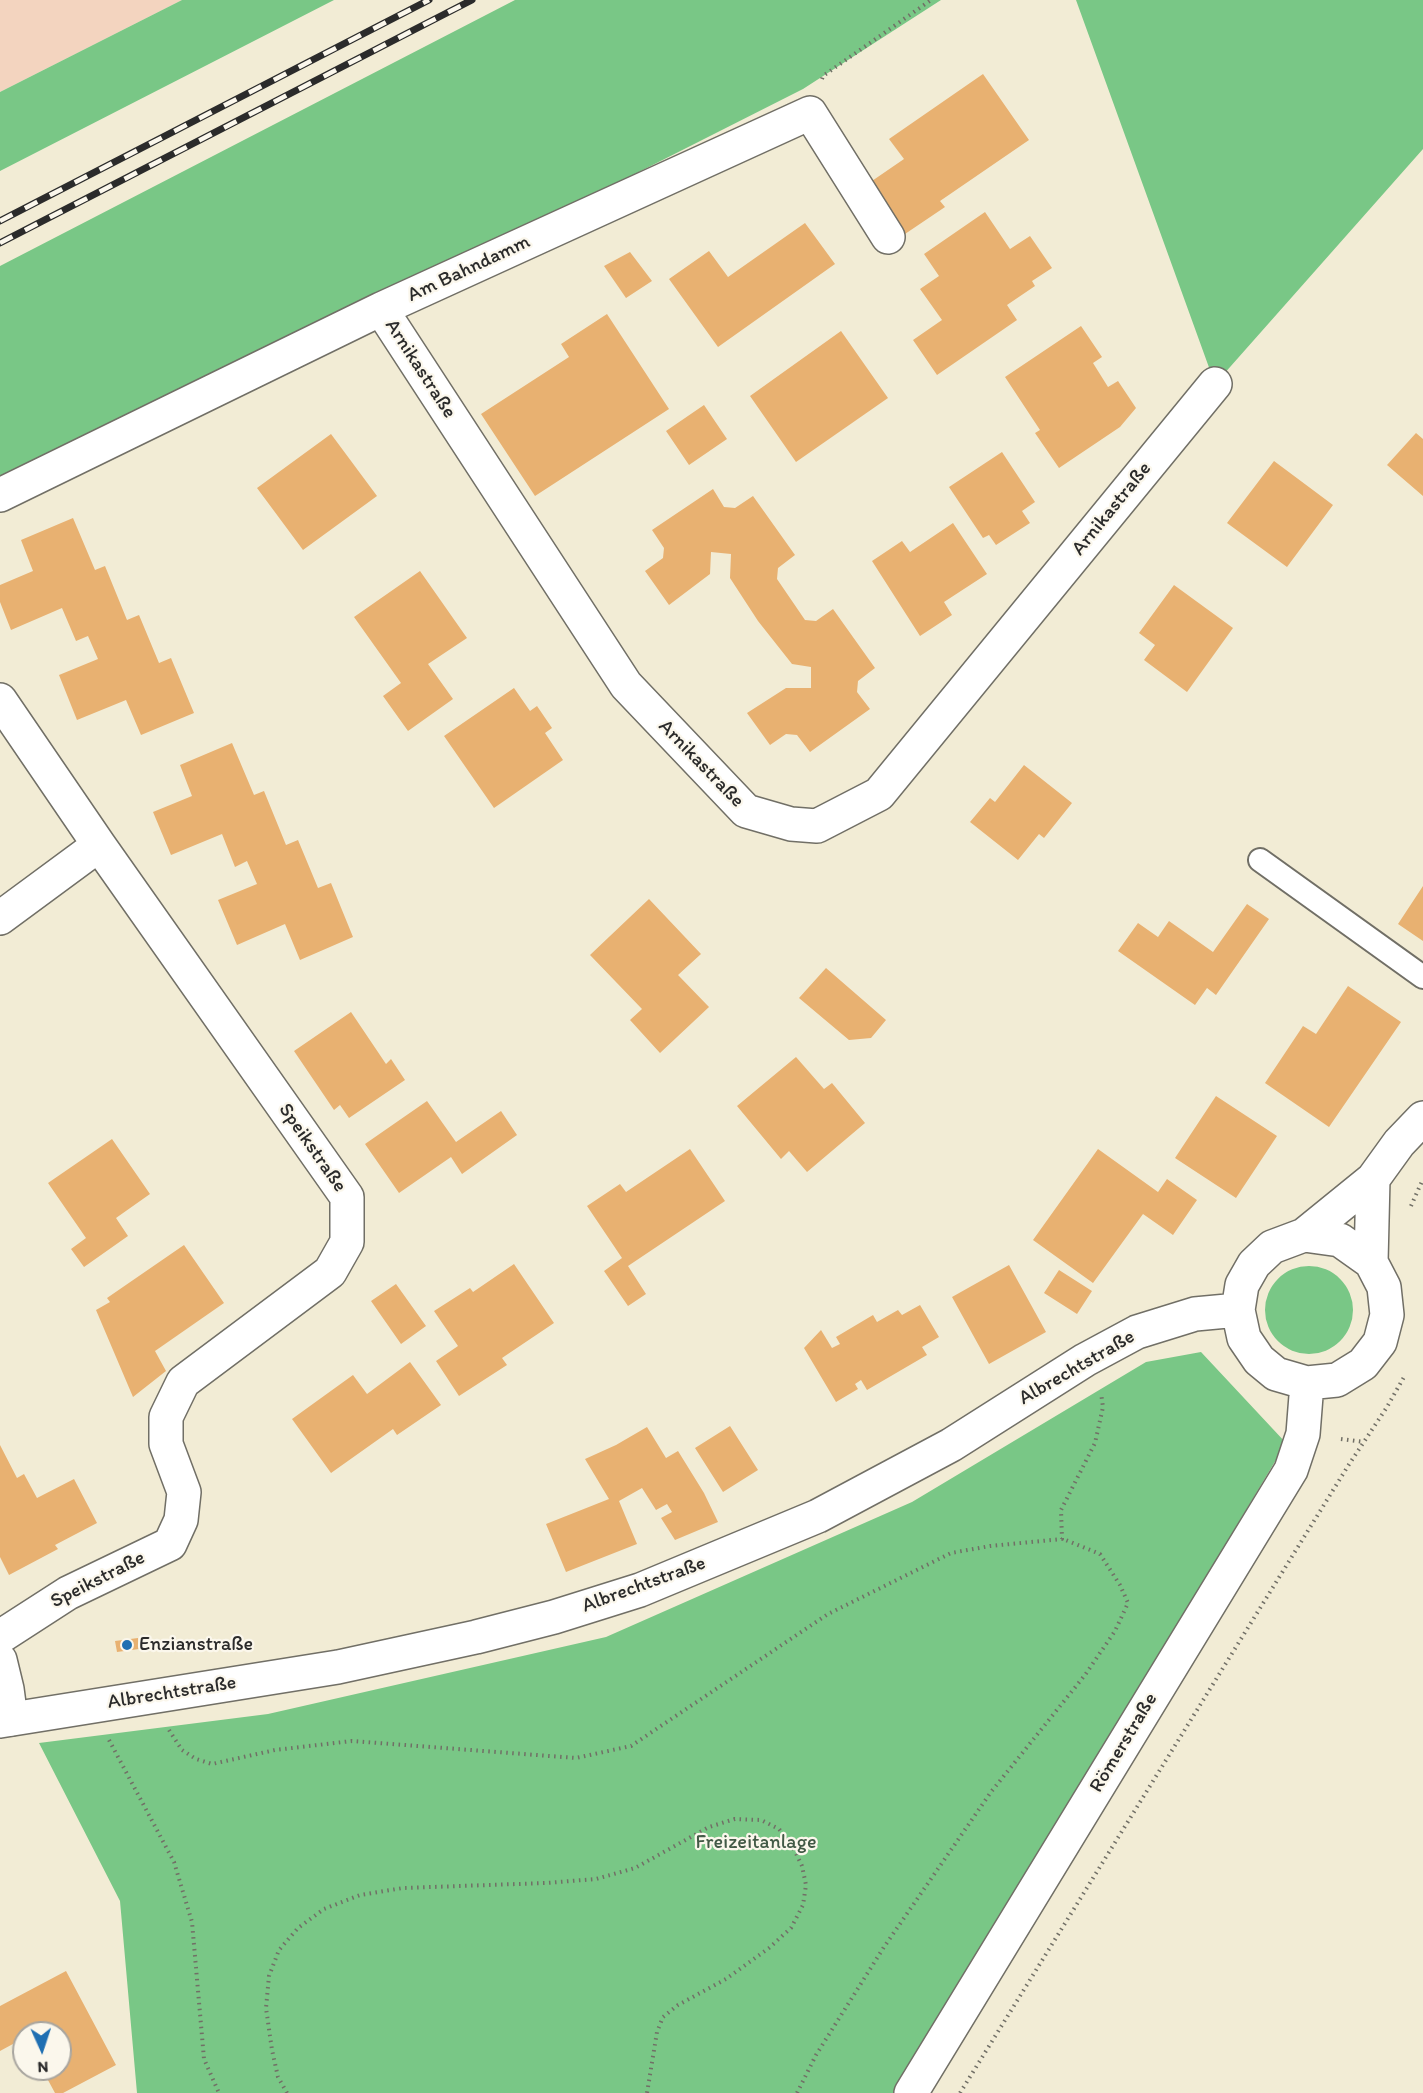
<!DOCTYPE html>
<html>
<head>
<meta charset="utf-8">
<style>
  body { margin:0 }
  #map { position:relative; width:1423px; height:2093px; overflow:hidden; background:#f2ecd5; font-family:Itim,sans-serif }
  canvas { display:block }
  .north { position:absolute; left:12px; top:2021px; width:60px; height:60px; box-sizing:border-box; background:#fbf7ec; border:2px solid #a8a59f; border-radius:50%; rotate:177deg; font-size:16px; font-weight:700; line-height:24px; text-align:center; color:#2b2b2b }
  .north::after { content:''; display:block; margin:auto; width:21px; height:27px; background:#1f6fb2; clip-path:polygon(50% 0,100% 100%,50% 72%,0 100%) }
</style>
</head>
<body>
<div id="map">
<canvas width="1423" height="2093"></canvas>
<div class="north">N</div>
</div>
<script>
const g = document.querySelector('canvas').getContext('2d');
g.lineJoin = 'round';
function fillPath(path, color) { g.fillStyle = color; g.fill(path, 'evenodd'); }
const poly = rows => new Path2D(rows.map(r => 'M' + r).join(''));
function trace(path, color, width, dash) { g.strokeStyle = color; g.lineWidth = width; g.lineCap = dash ? 'butt' : 'round'; g.setLineDash(dash || []); g.stroke(path); }
function write(font, color, halo, rows, align = 'center') {
  g.font = font + ' Itim,sans-serif'; g.lineWidth = 4.5; g.setLineDash([]); g.textBaseline = 'middle'; g.strokeStyle = halo; g.fillStyle = color; for (const [text, x, y, turn = 0] of rows) {
    g.save(); g.translate(x, y); g.rotate((+turn || 0) * Math.PI / 180); g.textAlign = isNaN(turn) ? turn : align; if (halo) g.strokeText(text, 0, 0); g.fillText(text, 0, 0); g.restore();
  }
}
fillPath(poly([
  [0,0,182,0,0,92]
]), '#f3d4bf');
fillPath(poly([
  [182,0,334,0,0,171,0,92],
  [515,0,941,0,803,89,445,270,0,485,0,266],
  [1076,0,1423,0,1423,149,1215,384],
  '1265 1310a44 44 0 1 1 88 0a44 44 0 1 1-88 0Z',
  [1201,1352,1286,1443,899,2093,137,2093,120,1901,39,1743,268,1714,606,1637,912,1502,1146,1362]
]), '#79c786');
fillPath(poly([
  [983,74,1029,140,940,201,945,207,905,234,869,183,904,159,889,139],
  [985,212,1010,249,1030,236,1052,268,1032,281,1035,286,1007,305,1017,320,937,375,913,340,942,320,920,289,939,276,924,254],
  [805,223,835,264,718,347,669,279,709,251,728,277],
  [630,252,652,281,626,298,604,266],
  [607,314,669,409,535,496,481,414,569,357,561,344],
  [1081,326,1102,357,1093,363,1108,387,1118,381,1136,408,1120,427,1059,468,1035,433,1040,430,1005,377],
  [841,331,888,398,796,462,750,396],
  [704,405,727,439,689,465,666,431],
  [1416,433,1423,439,1423,496,1387,465],
  [331,434,377,496,303,550,257,488],
  [1002,452,1035,502,1022,511,1030,523,996,545,989,535,983,538,949,487],
  [1274,461,1333,505,1287,567,1227,523],
  [713,489,724,507,735,508,753,496,795,555,778,568,777,579,805,620,816,621,833,609,875,668,858,681,857,692,870,709,810,752,797,735,786,734,770,745,747,713,786,688,811,688,811,667,792,664,758,621,730,578,731,554,711,552,710,574,669,605,645,571,663,558,664,548,652,530],
  [73,518,95,570,105,566,127,620,139,615,159,663,171,658,194,713,141,735,126,700,77,720,59,675,98,659,88,636,76,641,62,608,11,630,0,602,0,585,33,571,21,540],
  [953,523,987,574,944,602,952,615,920,636,872,561,902,541,910,552],
  [420,571,467,638,428,664,453,699,408,731,383,696,401,683,354,617],
  [1174,585,1233,628,1187,692,1144,660,1155,645,1139,633],
  [514,688,530,711,537,706,552,728,545,733,563,760,494,808,444,736],
  [232,743,254,795,264,791,286,845,298,840,318,888,331,883,353,937,300,960,285,924,237,945,218,900,257,884,247,861,235,867,222,834,171,855,153,812,192,796,180,765],
  [1024,765,1072,803,1044,838,1039,834,1018,860,970,822,990,798,995,802],
  [1423,886,1423,941,1398,924],
  [649,899,701,954,678,975,709,1007,660,1053,630,1020,642,1009,590,955],
  [1247,904,1269,919,1216,995,1207,988,1195,1005,1118,951,1138,923,1158,937,1169,921,1213,952],
  [826,968,886,1020,871,1038,849,1040,799,998],
  [1348,986,1401,1022,1329,1127,1265,1083,1303,1026,1316,1034],
  [351,1012,386,1064,391,1059,405,1080,349,1118,340,1105,334,1110,294,1051],
  [796,1057,824,1089,832,1083,865,1123,807,1172,789,1151,781,1159,737,1106],
  [1216,1096,1277,1136,1236,1198,1175,1158],
  [427,1101,456,1142,501,1111,517,1135,462,1174,451,1157,399,1193,365,1144],
  [112,1139,150,1194,116,1218,128,1236,84,1267,71,1249,86,1238,48,1183],
  [690,1149,725,1201,628,1266,646,1294,628,1306,604,1271,622,1258,587,1206,620,1184,626,1192],
  [1098,1149,1158,1192,1167,1179,1197,1200,1173,1235,1143,1214,1093,1283,1033,1240],
  [184,1245,224,1303,155,1351,166,1371,133,1397,96,1310,110,1302,107,1298],
  [514,1264,554,1323,502,1358,507,1365,459,1396,436,1361,458,1346,434,1311,470,1288,473,1292],
  [1009,1265,1046,1332,989,1364,952,1297],
  [1059,1270,1092,1291,1077,1314,1044,1293],
  [396,1284,426,1326,401,1344,371,1301],
  [920,1305,939,1337,922,1347,927,1355,867,1390,861,1380,855,1384,858,1389,836,1402,804,1348,821,1330,832,1348,840,1344,836,1337,873,1315,877,1322,898,1310,902,1315],
  [410,1362,441,1405,397,1435,393,1429,331,1473,292,1419,353,1375,367,1394],
  [730,1426,758,1470,723,1492,695,1448],
  [647,1427,666,1458,678,1451,704,1493,718,1522,675,1540,661,1518,672,1512,667,1504,656,1510,642,1488,619,1501,637,1544,566,1572,546,1524,609,1499,585,1459,616,1445],
  [0,1445,17,1478,24,1474,37,1498,74,1479,97,1523,55,1545,58,1549,9,1575,0,1557],
  [138,1638,139,1649,117,1652,115,1641],
  [66,1971,116,2065,63,2093,55,2093,42,2069,60,2069,60,2033,24,2033,24,2038,0,2051,0,2006]
]), '#e8b171');
const lane = poly([
  [1260,860,1423,977]
]);
const street = poly([
  [381,309,626,685,746,811,791,824,817,826,879,794,1215,384],
  [0,495,381,309,810,113,888,237],
  [0,700,99,845,347,1197,347,1242,330,1272,183,1382,166,1417,166,1444,184,1492,181,1520,170,1544,68,1593,0,1637],
  [0,918,99,845],
  [0,1660,7,1689,11,1719]
]);
const secondary = poly([
  [1304,1235,1340,1240,1371,1262,1384,1287,1387,1315,1380,1342,1363,1364,1337,1380,1307,1383,1276,1374,1259,1360,1244,1338,1238,1310,1242,1285,1254,1264,1272,1247,1304,1235,1373,1179,1399,1143,1423,1118],
  [1371,1262,1373,1179],
  [0,1721,338,1667,476,1637,554,1617,640,1590,818,1516,951,1445,1085,1360,1137,1332,1195,1314,1238,1310],
  [911,2093,1291,1470,1303,1434,1307,1383]
]);
trace(lane, '#716f66', 26);
trace(street, '#716f66', 36);
trace(secondary, '#716f66', 36);
trace(poly([
  [822,79,823,76,931,0],
  [1411,1206,1423,1179],
  [1341,1439,1364,1442],
  [169,1730,182,1750,196,1759,212,1764,275,1750,352,1741,576,1758,631,1746,828,1614,951,1553,990,1546,1062,1539,1061,1510,1095,1443,1103,1407,1101,1393],
  [109,1740,174,1862,192,1922,204,2059,219,2093],
  [287,2093,278,2077,272,2050,266,2008,269,1976,279,1950,298,1928,324,1909,360,1895,403,1888,546,1883,596,1879,635,1868,709,1827,735,1819,761,1820,779,1829,792,1845,802,1866,806,1885,803,1905,791,1928,769,1948,726,1979,678,2005,663,2017,657,2032,647,2093],
  [797,2093,816,2055,884,1947,991,1792,1085,1675,1115,1631,1128,1603,1120,1585,1100,1554,1063,1539],
  [960,2093,1348,1466,1387,1407,1404,1377]
]), '#716f66', 4, [1.5, 4.5]);
trace(lane, '#fff', 22);
trace(street, '#fff', 33);
trace(secondary, '#fff', 33);
const rail = poly([
  [0,221,429,0],
  [0,243,472,0]
]);
trace(rail, '#2b2b2b', 7);
trace(rail, '#fbf7ec', 4.5, [14]);
for (const [x, y, r, color] of [
  [127,1645,6,"#1f6fb2"]
]) { const dot = new Path2D(); dot.arc(x, y, r, 0, 2 * Math.PI); g.fillStyle = color; g.fill(dot); trace(dot, '#fbf7ec', 2); }
write('20px', '#2b2b2b', '#fbf7ec', [
  ["Am Bahndamm",469,269,-25],
  ["Arnikastraße",420,369,57],
  ["Arnikastraße",1112,509,-51],
  ["Arnikastraße",701,764,46],
  ["Speikstraße",312,1148,55],
  ["Albrechtstraße",1077,1368,-30],
  ["Speikstraße",98,1580,-27],
  ["Albrechtstraße",644,1585,-20],
  ["Albrechtstraße",172,1693,-9],
  ["Römerstraße",1124,1743,-59]
]);
write('20px', '#2b2b2b', '#fbf7ec', [
  ["Enzianstraße",139,1645]
], 'left');
write('20px', '#425a46', '#fbf7ec', [
  ["Freizeitanlage",756,1843]
]);
</script>
</body>
</html>
